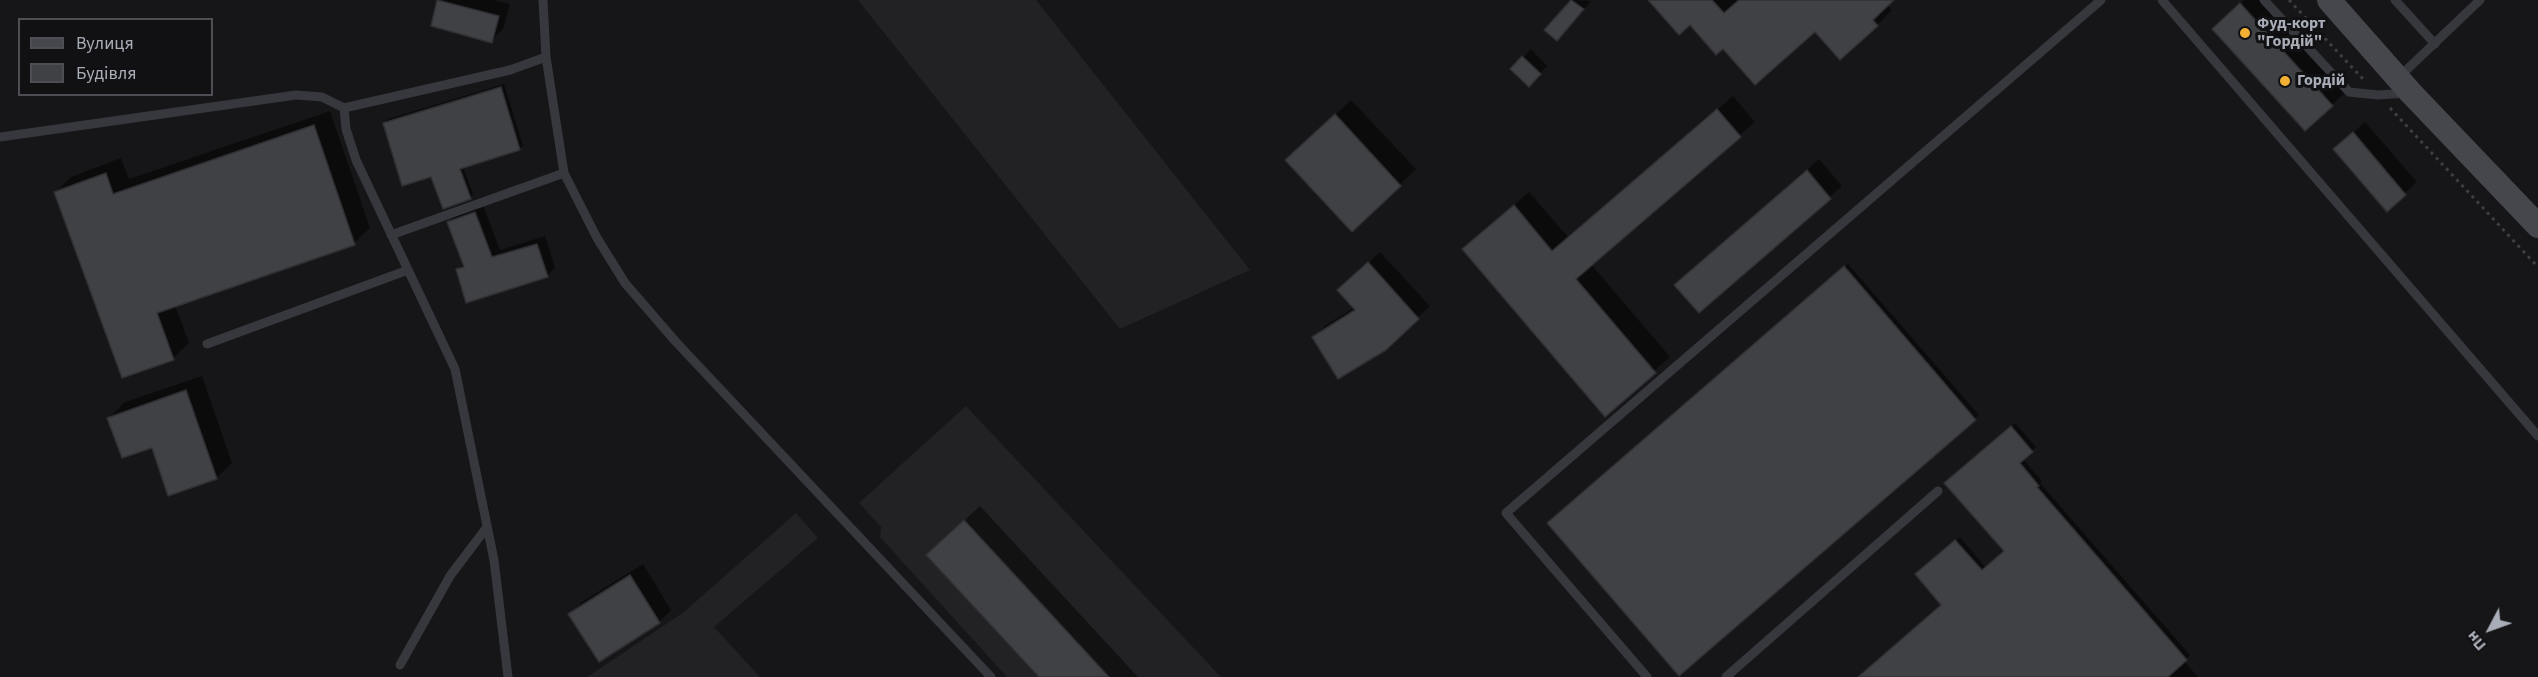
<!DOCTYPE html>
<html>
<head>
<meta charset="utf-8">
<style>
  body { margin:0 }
  #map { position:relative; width:2538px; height:677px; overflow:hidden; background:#161618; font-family:"Source Sans 3",sans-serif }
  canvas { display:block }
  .legend { position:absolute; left:18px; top:18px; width:195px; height:78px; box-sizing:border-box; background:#111113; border:2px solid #4d4f55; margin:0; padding:8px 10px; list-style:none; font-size:18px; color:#a8adb8 }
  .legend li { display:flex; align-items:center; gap:12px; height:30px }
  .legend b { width:30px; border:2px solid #4d4f55 }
  .north { position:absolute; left:2460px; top:599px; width:60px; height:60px; -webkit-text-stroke:4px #111113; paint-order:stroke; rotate:229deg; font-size:16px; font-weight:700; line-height:24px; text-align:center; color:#a8adb8 }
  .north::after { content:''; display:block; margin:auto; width:21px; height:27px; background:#a8adb8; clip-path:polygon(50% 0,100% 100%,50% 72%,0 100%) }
</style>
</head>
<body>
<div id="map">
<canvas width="2538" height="677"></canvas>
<ul class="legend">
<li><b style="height:8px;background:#45474d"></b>Вулиця</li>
<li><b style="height:16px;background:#404145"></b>Будівля</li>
</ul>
<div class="north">Пн</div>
</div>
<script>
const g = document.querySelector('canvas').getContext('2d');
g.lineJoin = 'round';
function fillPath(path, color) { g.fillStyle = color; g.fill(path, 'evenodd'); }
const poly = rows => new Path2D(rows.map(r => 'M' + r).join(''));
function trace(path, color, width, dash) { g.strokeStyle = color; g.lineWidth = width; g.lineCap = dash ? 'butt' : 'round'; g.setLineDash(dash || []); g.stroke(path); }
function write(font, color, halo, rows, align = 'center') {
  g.font = font + ' "Source Sans 3",sans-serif'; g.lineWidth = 6; g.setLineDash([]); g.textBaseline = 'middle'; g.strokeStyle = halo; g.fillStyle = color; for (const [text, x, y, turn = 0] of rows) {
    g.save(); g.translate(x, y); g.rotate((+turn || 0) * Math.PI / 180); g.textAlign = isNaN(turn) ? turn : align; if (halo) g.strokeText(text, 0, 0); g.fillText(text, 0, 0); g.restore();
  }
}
fillPath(poly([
  [858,0,1036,0,1250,270,1120,329],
  [966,406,1221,677,1007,677,880,537,881,527,859,503],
  [796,513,818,538,714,627,760,677,587,677,684,612]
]), '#222225');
fillPath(poly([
  [439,0,494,0,510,4,503,29,491,41,432,25],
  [1573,0,1591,1,1564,31,1546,30],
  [1650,0,1892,0,1887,5,1892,10,1877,25,1815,30,1723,47,1690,23],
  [2244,0,2266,0,2348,90,2332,105,2230,13],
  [1531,49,1547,66,1529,85,1512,69],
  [504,84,523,146,519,149,463,166,473,194,470,198,432,175,384,123,388,119],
  [1733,96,1755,122,1591,264,1670,357,1605,415,1464,249,1529,192,1568,237],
  [1351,100,1416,169,1352,230,1302,145],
  [330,111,370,228,354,243,175,305,189,343,173,358,56,192,71,177,121,158,129,179],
  [2365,122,2417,182,2387,209,2335,149],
  [1819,159,1842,186,1699,311,1688,273],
  [483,205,500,250,545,236,555,268,547,276,457,270,464,263,449,222,457,214],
  [1380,252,1430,306,1385,348,1314,337,1326,325,1355,307,1351,279],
  [1848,264,1979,415,1680,674,1552,520],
  [202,376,232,463,216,478,153,446,109,418,125,402],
  [2015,423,2036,447,2023,459,2042,481,2040,483,2190,655,2184,661,2198,677,1860,677,1943,605,1920,571,1960,537,1986,568,2005,551,1950,479],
  [980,506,1138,677,1041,677,943,540],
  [643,564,671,610,659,622,599,660,570,614,582,602]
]), '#0007');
const building = poly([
  [437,0,499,16,492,43,431,26,437,0],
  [1571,0,1584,9,1557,41,1544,30,1571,0],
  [1648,0,1712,0,1724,13,1739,0,1894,0,1873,20,1878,26,1840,60,1815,32,1755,85,1723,49,1716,55,1690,25,1679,35,1648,0],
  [2240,3,2333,106,2305,131,2212,29,2240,3],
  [1522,56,1541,74,1529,87,1510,69,1522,56],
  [501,87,520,150,460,169,471,199,443,209,431,177,402,186,383,123,501,87],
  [1717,109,1741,137,1576,279,1656,373,1605,417,1462,249,1514,205,1552,251,1717,109],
  [1335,114,1401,186,1352,232,1285,160,1335,114],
  [314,125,355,245,157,313,174,360,122,378,54,192,106,173,113,194,314,125],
  [2353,132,2406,195,2387,212,2333,149,2353,132],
  [1807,170,1831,199,1699,313,1674,285,1807,170],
  [475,212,492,257,537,244,548,277,466,303,456,269,464,267,447,222,475,212],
  [1368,262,1419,319,1386,350,1338,379,1312,337,1355,310,1337,290,1368,262],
  [1844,266,1976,420,1679,676,1547,523,1844,266],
  [186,390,217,479,168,496,152,448,122,458,107,418,186,390],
  [2011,426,2033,452,2020,463,2039,486,2037,487,2187,660,2168,677,1858,677,1941,605,1915,574,1955,540,1982,570,2004,551,1944,483,2011,426],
  [964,520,1109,677,1039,677,926,555,964,520],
  [630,575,660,623,599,662,568,614,630,575]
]);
fillPath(building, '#404145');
trace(building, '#303034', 1.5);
trace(poly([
  [2289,0,2363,79],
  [2390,108,2538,267]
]), '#3d3f44', 3, [3, 4.5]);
trace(poly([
  [2162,0,2538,436],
  [2264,0,2349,92,2378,95,2408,93],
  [2395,0,2435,44],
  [546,57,564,173,597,238,625,283,676,342,991,677],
  [2398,78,2480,0],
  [344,108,346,129,356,160,455,369,494,560,508,677],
  [0,137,296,95,322,97,344,108,510,70,546,57,543,0],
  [391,235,564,173],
  [207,344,408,270],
  [400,665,450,576,487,527],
  [1647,677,1506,513,2101,0],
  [1726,677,1938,491]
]), '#37383d', 9);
trace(poly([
  [2329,0,2411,93,2538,226]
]), '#45474d', 24);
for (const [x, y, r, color] of [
  [2245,33,6,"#f2b134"],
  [2285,81,6,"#f2b134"]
]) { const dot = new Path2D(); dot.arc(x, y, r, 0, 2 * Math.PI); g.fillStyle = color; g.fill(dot); trace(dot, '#111113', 2); }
write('bold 16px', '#a8adb8', '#111113', [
  ["Фуд-корт",2257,24],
  ["\"Гордій\"",2257,42],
  ["Гордій",2297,81]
], 'left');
</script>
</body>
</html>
